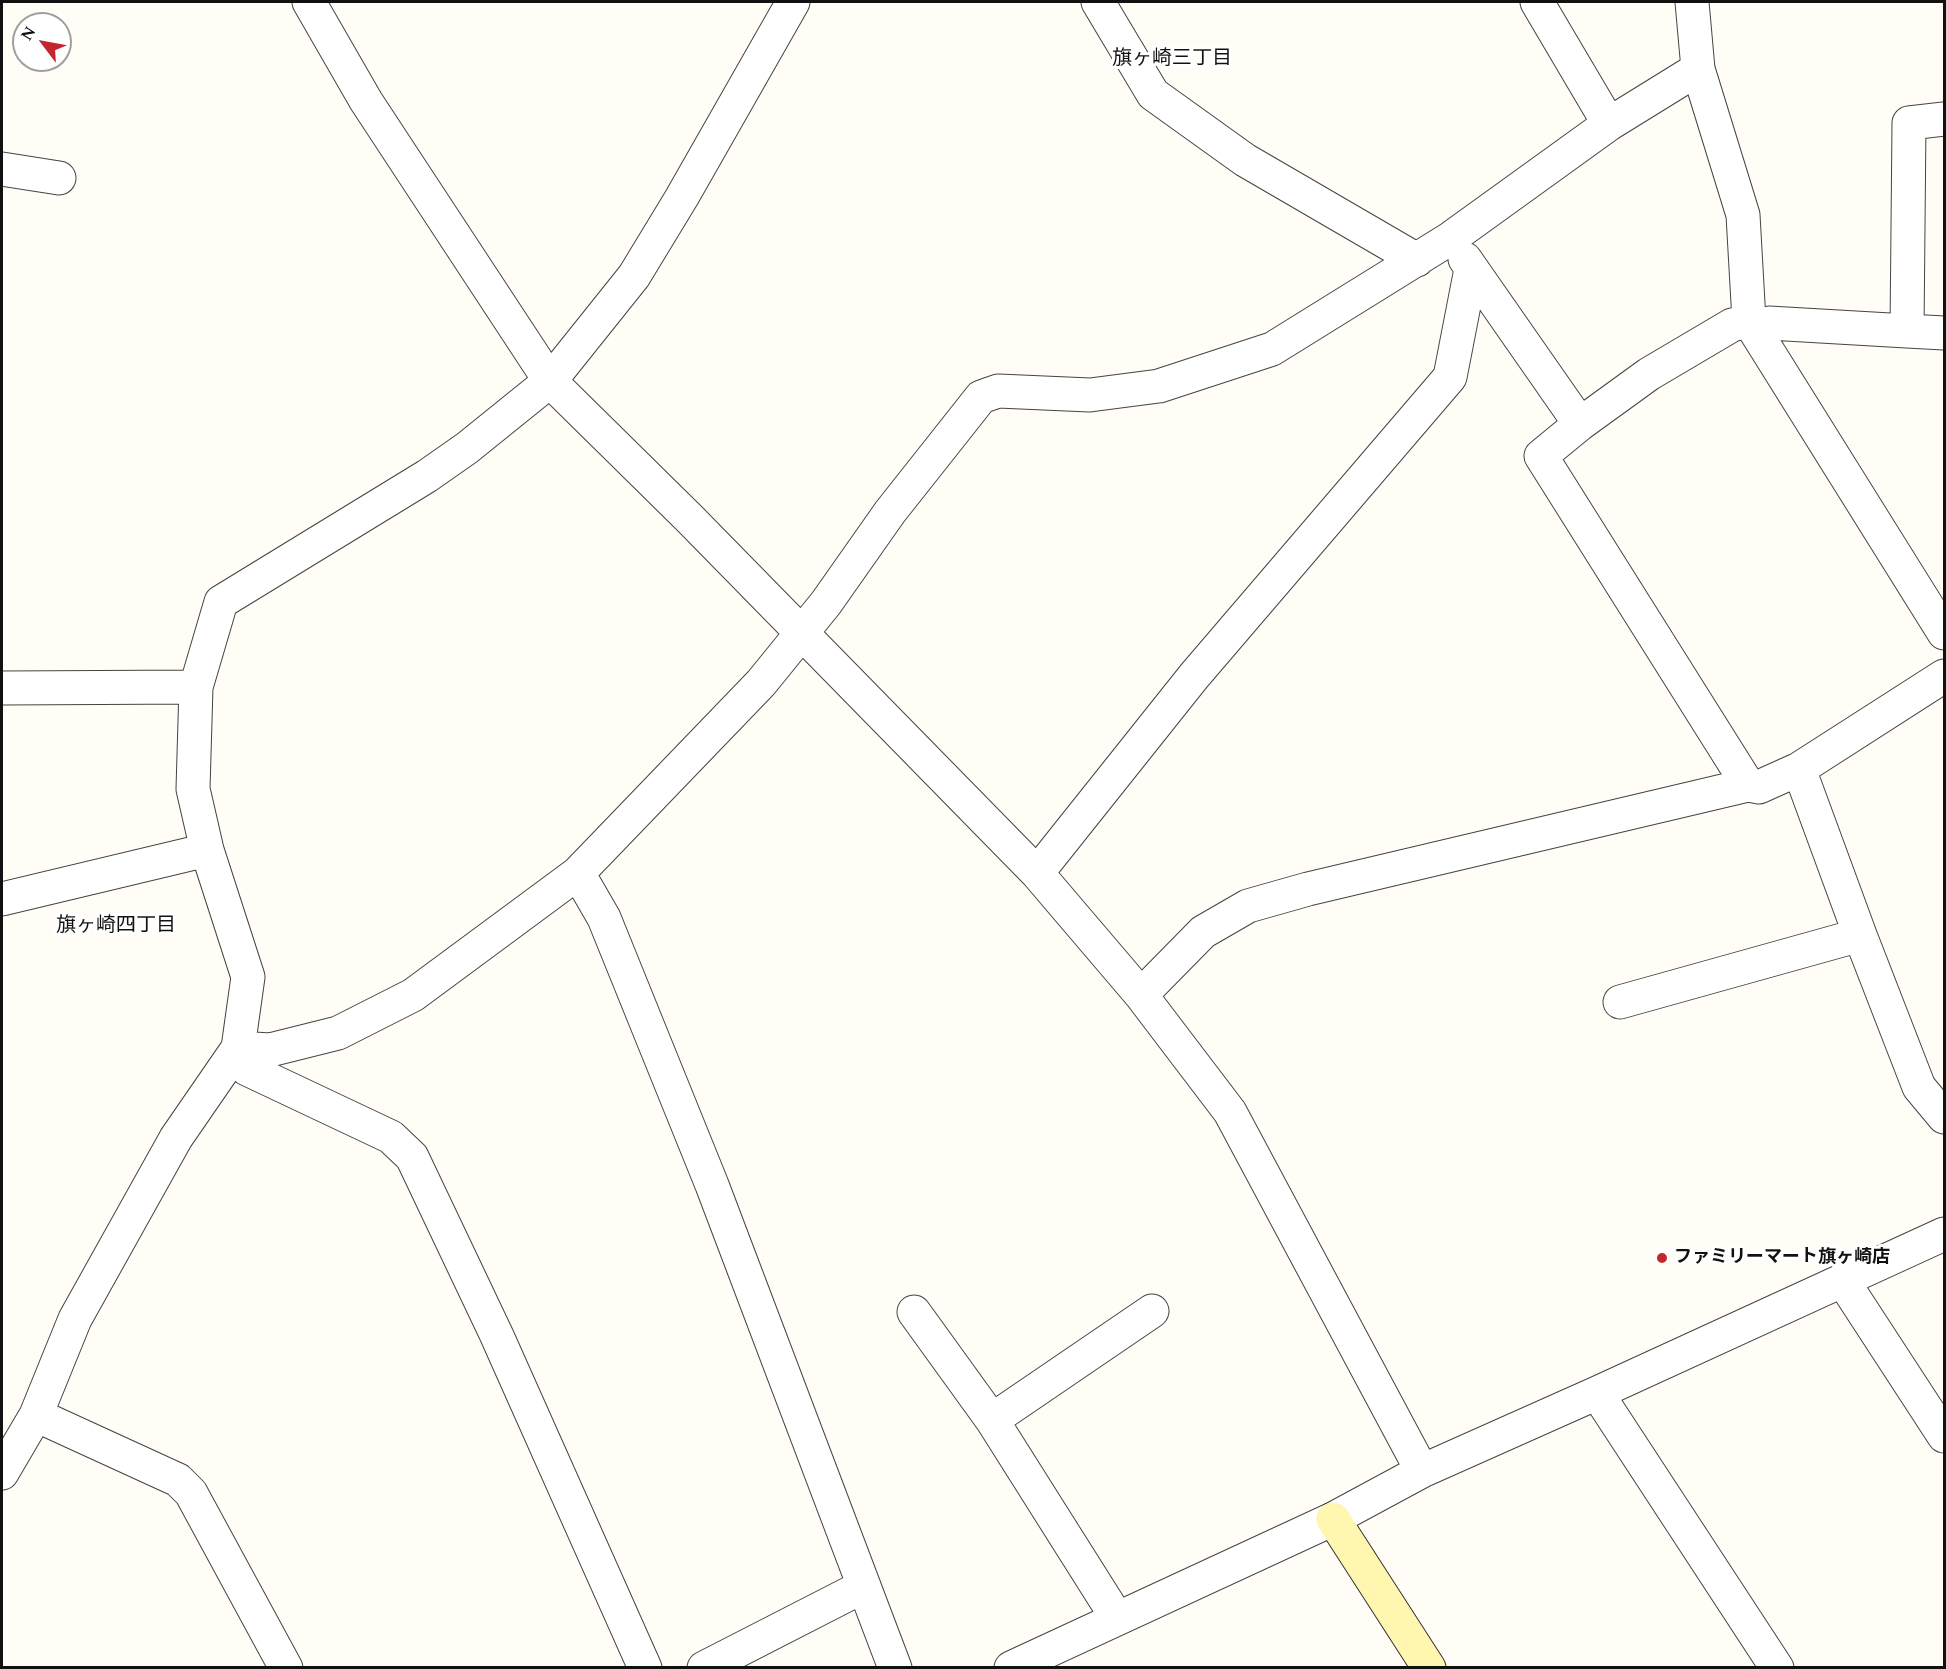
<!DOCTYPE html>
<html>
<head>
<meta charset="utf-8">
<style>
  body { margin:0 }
  #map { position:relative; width:1946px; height:1669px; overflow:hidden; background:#fffdf5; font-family:Spectral,serif }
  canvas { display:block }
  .frame { position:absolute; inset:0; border:3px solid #111; pointer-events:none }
  .north { position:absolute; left:12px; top:12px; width:60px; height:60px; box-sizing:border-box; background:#fff; border:2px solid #a0a0a0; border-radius:50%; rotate:302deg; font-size:16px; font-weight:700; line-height:24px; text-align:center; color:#111 }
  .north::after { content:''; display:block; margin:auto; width:21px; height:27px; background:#c4262e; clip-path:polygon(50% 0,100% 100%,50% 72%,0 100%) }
</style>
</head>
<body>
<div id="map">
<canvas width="1946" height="1669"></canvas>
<div class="frame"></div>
<div class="north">N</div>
</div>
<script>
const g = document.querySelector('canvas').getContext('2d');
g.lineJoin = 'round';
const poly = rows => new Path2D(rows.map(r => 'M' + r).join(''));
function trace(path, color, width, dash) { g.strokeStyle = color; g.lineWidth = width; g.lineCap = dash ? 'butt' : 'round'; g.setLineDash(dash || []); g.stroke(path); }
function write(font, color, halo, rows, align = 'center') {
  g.font = font + ' Spectral,"Noto Sans JP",serif'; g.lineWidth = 6; g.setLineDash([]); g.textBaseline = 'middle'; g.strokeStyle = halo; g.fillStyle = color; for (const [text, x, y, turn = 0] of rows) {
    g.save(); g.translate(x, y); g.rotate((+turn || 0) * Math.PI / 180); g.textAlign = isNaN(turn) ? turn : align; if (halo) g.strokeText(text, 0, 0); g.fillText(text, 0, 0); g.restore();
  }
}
const street = poly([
  [309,2,366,101,550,381,690,519,1037,873,1141,995,1230,1112,1422,1471],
  [1098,2,1153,94,1245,160,1417,260],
  [1537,2,1609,124],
  [1692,2,1698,69],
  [2,169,59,178],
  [1465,259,1580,424,1541,456,1748,785],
  [1907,331,1944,333],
  [1756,332,1769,323,1907,331,1909,123,1944,119],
  [1580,424,1649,374,1732,325,1749,321],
  [2,688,196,687],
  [1799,769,1860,935,1919,1087,1944,1117],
  [578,873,413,995,338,1033,270,1050,238,1048,247,1069,391,1137,412,1157,497,1336,645,1668],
  [1037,873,1194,676,1450,377,1471,269],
  [2,899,207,850],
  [1141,995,1203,932,1248,906,1308,889,1748,785,1759,787,1799,769,1944,676],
  [1620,1002,1860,935],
  [1843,1281,1944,1436],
  [914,1312,992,1420],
  [1597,1393,1777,1668],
  [36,1415,178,1480,191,1493,286,1668],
  [2,1473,36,1415,75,1319,176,1138,238,1048,248,977,207,850,193,789,196,687,221,602,427,476,467,448,550,381,634,276,682,197,793,2],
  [1117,1618,992,1420,1152,1311],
  [704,1668,864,1586],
  [895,1668,712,1185,604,918,578,873,761,683,826,603,890,512,981,397,998,391,1090,395,1159,386,1272,349,1451,238,1609,124,1698,69,1743,215,1749,321,1944,633],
  [1011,1668,1333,1519,1422,1471,1597,1393,1944,1234]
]);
const secondary = poly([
  [1333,1519,1429,1668]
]);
trace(street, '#444', 35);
trace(secondary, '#333', 35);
trace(street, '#fff', 33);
trace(secondary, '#fff6b0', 33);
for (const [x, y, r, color] of [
  [1662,1258,6,"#c4262e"]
]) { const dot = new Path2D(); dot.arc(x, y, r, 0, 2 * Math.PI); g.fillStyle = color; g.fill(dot); trace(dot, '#fff', 2); }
write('bold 18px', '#111', '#fff', [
  ["ファミリーマート旗ヶ崎店",1674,1258]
], 'left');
write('20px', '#111', '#fff', [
  ["旗ヶ崎三丁目",1172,60],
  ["旗ヶ崎四丁目",116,927]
]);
</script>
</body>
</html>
